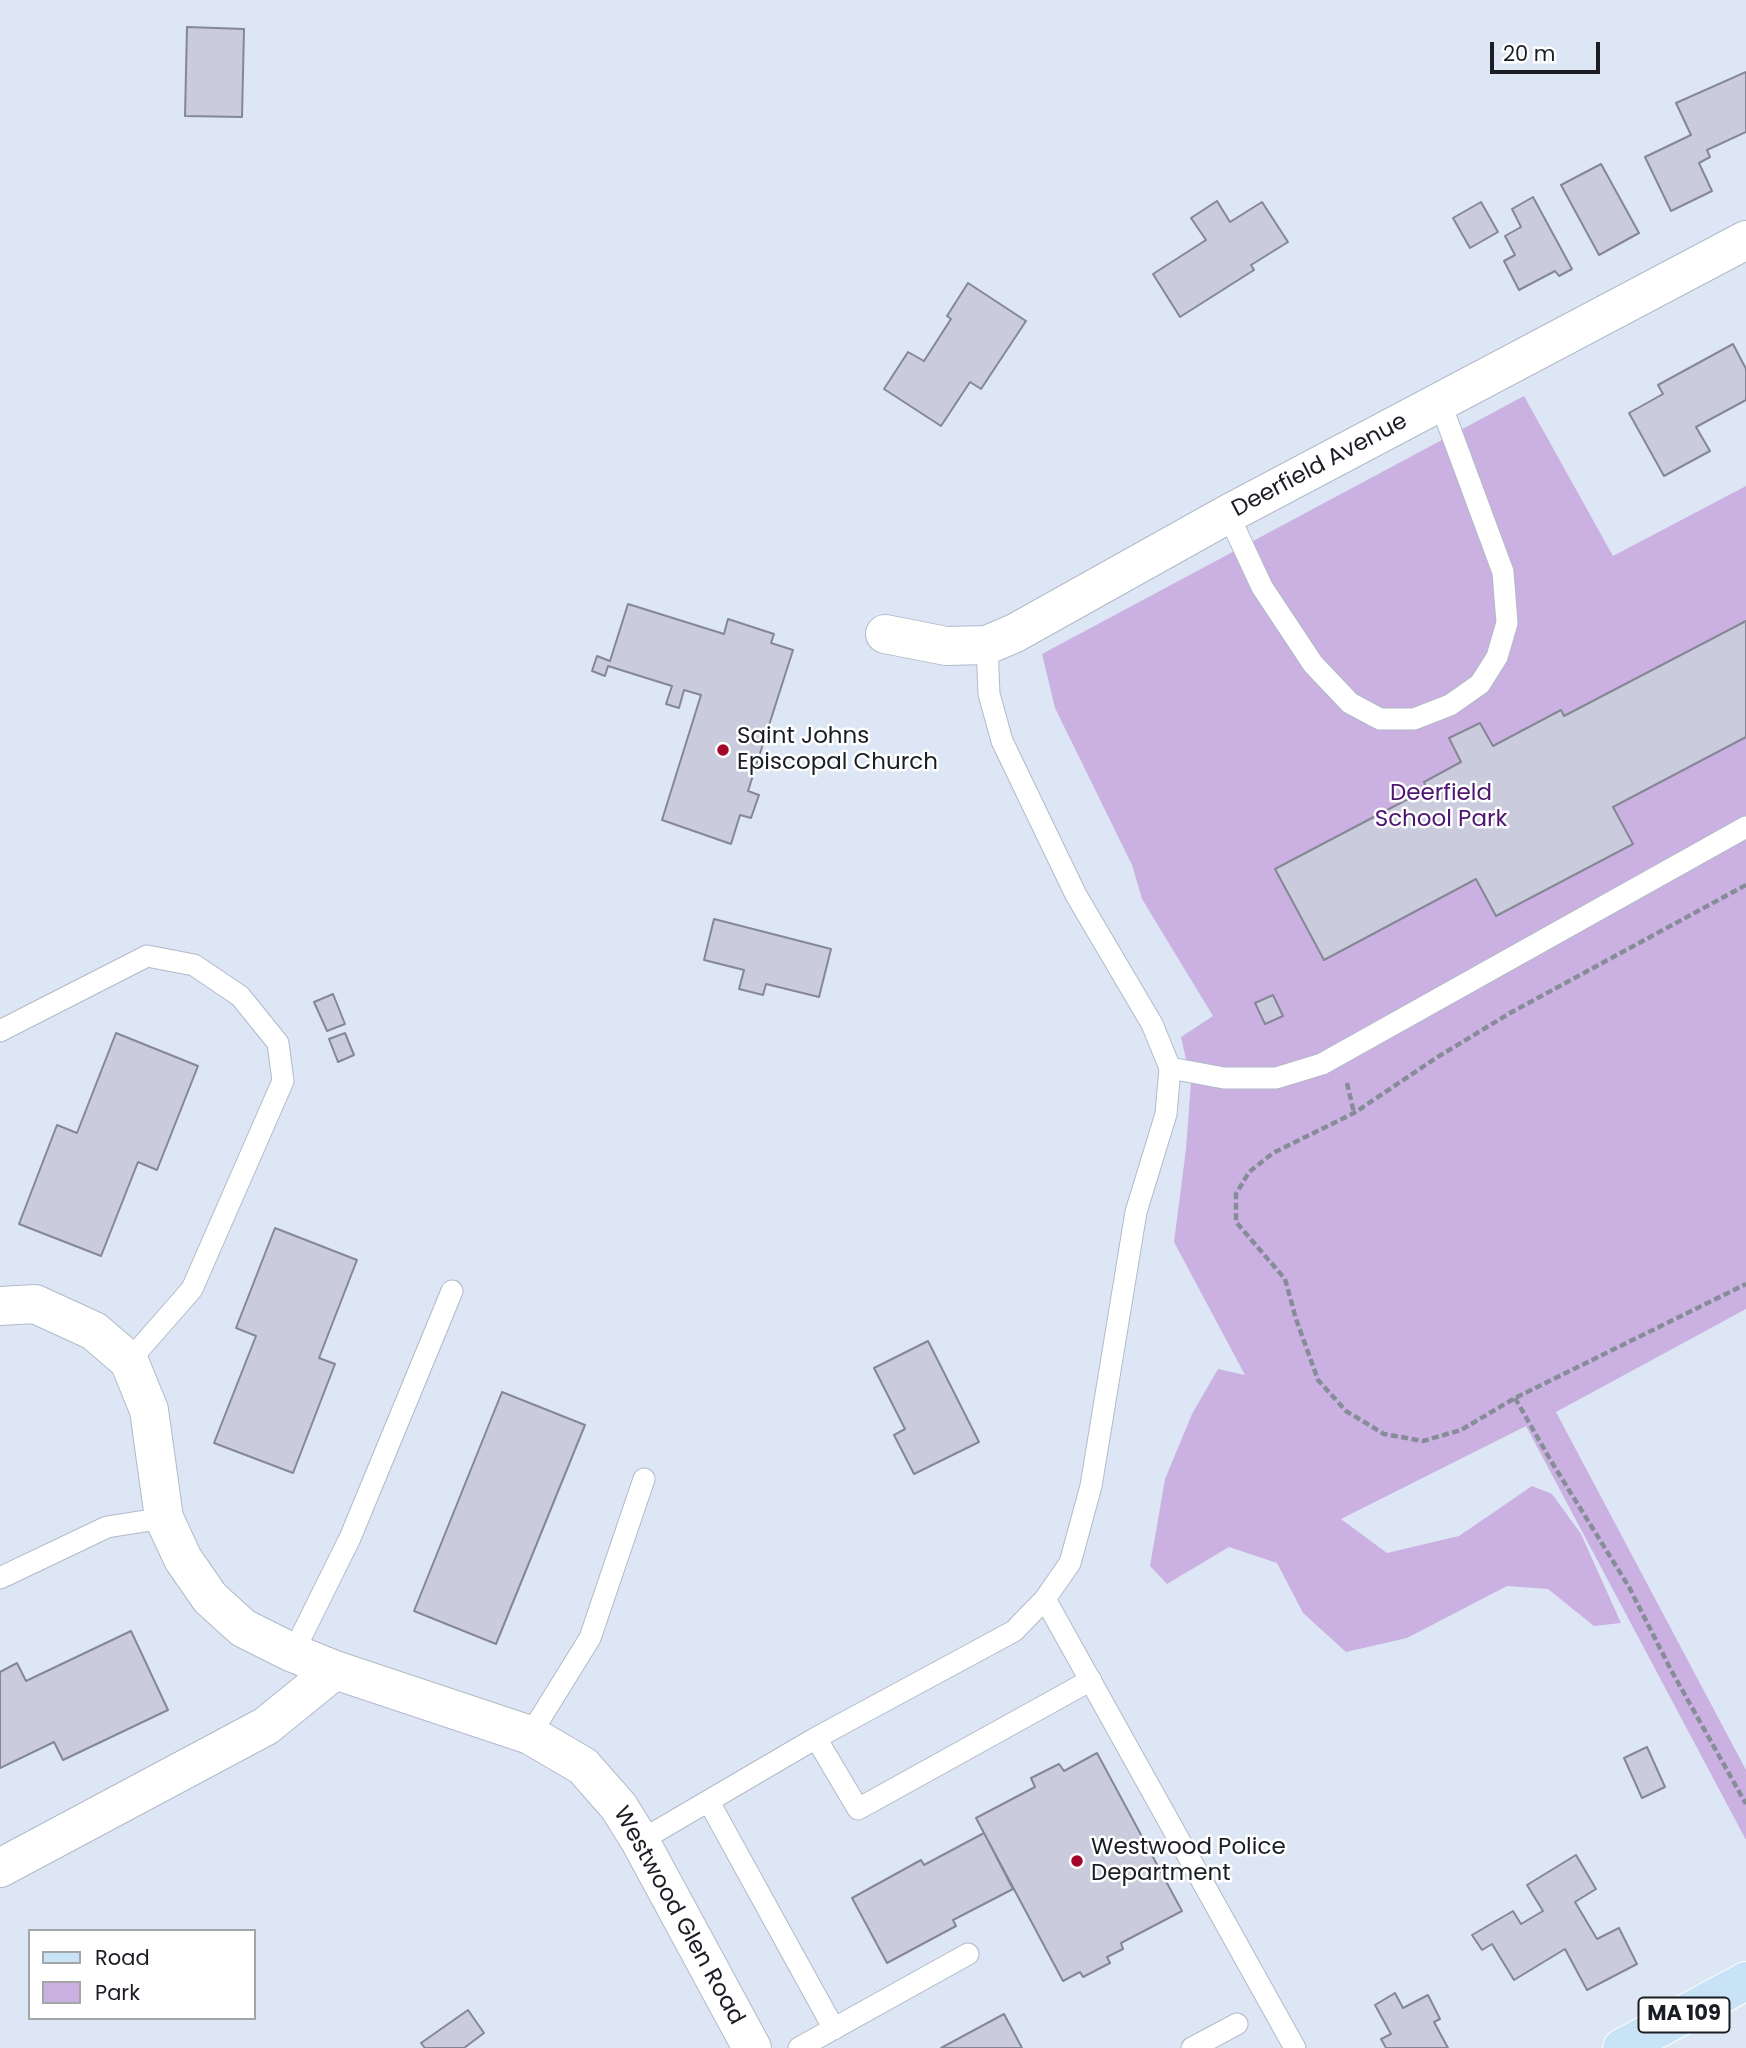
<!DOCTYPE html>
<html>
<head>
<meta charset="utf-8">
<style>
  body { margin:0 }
  #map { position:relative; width:1746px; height:2048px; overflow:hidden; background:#dde6f5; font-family:Poppins,sans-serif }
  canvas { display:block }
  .legend { position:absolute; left:28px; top:1929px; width:228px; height:91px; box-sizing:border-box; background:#fff; border:2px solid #a3a5a7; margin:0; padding:9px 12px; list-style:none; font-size:21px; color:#1a1d23 }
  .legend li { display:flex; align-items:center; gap:14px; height:35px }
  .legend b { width:35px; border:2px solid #a3a5a7 }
  .scale { position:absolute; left:1490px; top:42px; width:110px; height:32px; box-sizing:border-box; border:4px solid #1a1d23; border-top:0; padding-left:9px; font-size:21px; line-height:24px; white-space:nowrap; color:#1a1d23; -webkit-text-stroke:5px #fff; paint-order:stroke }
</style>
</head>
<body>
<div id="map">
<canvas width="1746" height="2048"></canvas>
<ul class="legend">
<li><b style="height:9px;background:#c8e3f5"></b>Road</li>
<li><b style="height:19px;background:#cab1e1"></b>Park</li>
</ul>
<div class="scale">20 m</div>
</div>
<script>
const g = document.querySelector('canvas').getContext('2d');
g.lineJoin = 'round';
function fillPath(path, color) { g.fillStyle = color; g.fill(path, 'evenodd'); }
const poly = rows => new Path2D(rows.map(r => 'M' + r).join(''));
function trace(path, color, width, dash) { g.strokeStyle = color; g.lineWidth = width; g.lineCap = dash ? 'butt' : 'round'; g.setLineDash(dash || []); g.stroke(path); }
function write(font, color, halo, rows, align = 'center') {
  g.font = font + ' Poppins,sans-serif'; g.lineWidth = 5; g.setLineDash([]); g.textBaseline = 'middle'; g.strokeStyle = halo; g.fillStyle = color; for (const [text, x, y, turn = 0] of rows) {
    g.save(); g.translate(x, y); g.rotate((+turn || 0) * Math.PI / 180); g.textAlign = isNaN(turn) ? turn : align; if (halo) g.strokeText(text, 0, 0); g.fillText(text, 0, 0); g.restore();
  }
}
fillPath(poly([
  [1524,396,1613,556,1746,486,1746,1309,1556,1412,1746,1770,1746,1840,1526,1426,1341,1519,1387,1553,1459,1536,1532,1486,1552,1494,1581,1534,1621,1623,1594,1626,1548,1589,1507,1586,1407,1638,1346,1652,1303,1613,1277,1563,1229,1547,1167,1584,1150,1566,1165,1479,1192,1414,1218,1369,1245,1375,1174,1242,1186,1149,1191,1082,1181,1037,1213,1016,1142,899,1132,865,1055,708,1042,654]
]), '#cab1e1');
const building = poly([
  [187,27,244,29,242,117,185,116,187,27],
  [1746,72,1746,132,1707,150,1710,157,1699,163,1712,191,1671,211,1645,157,1691,135,1676,103,1746,72],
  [1601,164,1639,233,1599,255,1561,185,1601,164],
  [1533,197,1572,269,1559,276,1555,271,1519,290,1504,261,1515,255,1505,236,1521,227,1512,209,1533,197],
  [1217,201,1230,222,1262,202,1288,242,1251,265,1254,270,1180,317,1153,274,1206,240,1191,218,1217,201],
  [1481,202,1498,232,1470,248,1453,218,1481,202],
  [968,283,1026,321,981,389,970,382,941,426,884,389,908,352,924,361,951,319,947,316,968,283],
  [1733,344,1746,369,1746,400,1696,427,1710,451,1664,476,1629,413,1663,394,1658,385,1733,344],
  [628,604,724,634,728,619,774,634,771,643,793,650,748,791,759,795,751,818,740,815,731,844,662,820,701,695,684,690,679,708,666,704,672,686,608,666,605,676,592,671,597,656,610,661,628,604],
  [1746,621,1746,737,1613,807,1633,844,1496,916,1476,879,1324,960,1275,869,1427,789,1424,782,1461,762,1449,738,1480,723,1493,746,1561,710,1564,716,1746,621],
  [714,919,831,949,819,997,766,984,763,995,739,989,744,970,704,960,714,919],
  [333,994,345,1024,327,1031,314,1002,333,994],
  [1273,995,1283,1016,1265,1024,1255,1003,1273,995],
  [116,1033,198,1066,157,1170,138,1162,101,1256,19,1224,57,1125,77,1133,116,1033],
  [345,1033,354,1055,338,1062,329,1039,345,1033],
  [275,1228,357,1260,319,1358,335,1364,293,1473,214,1443,256,1336,236,1328,275,1228],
  [928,1341,979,1442,914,1474,894,1435,905,1429,874,1368,928,1341],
  [502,1392,585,1425,496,1644,414,1611,502,1392],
  [131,1631,168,1710,63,1760,54,1742,0,1768,0,1672,17,1663,26,1681,131,1631],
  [1647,1747,1665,1787,1642,1798,1624,1758,1647,1747],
  [1097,1753,1182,1911,1121,1943,1123,1949,1107,1957,1110,1963,1083,1977,1080,1972,1063,1981,976,1818,1035,1787,1031,1778,1059,1764,1064,1771,1097,1753],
  [984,1833,1013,1889,953,1920,956,1926,887,1963,852,1898,921,1860,924,1865,984,1833],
  [1576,1855,1596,1889,1575,1902,1597,1939,1619,1928,1637,1964,1587,1990,1565,1949,1514,1980,1492,1944,1482,1950,1472,1935,1513,1911,1521,1924,1543,1911,1527,1885,1576,1855],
  [1395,1993,1403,2008,1428,1995,1440,2019,1434,2022,1448,2048,1386,2048,1381,2039,1391,2034,1375,2005,1395,1993],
  [468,2010,484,2033,464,2048,425,2048,421,2043,468,2010],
  [1004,2014,1022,2048,941,2048,1004,2014]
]);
fillPath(building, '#cacbdc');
trace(building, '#868796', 2);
const service = poly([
  [1228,514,1262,587,1313,664,1350,703,1380,719,1414,719,1450,705,1480,684,1497,657,1507,623,1503,572,1440,402],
  [987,645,989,694,1002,741,1076,895,1152,1024,1170,1068,1224,1078,1276,1078,1322,1064,1746,827],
  [0,1031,147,956,194,965,240,996,278,1043,283,1081,192,1289,129,1361],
  [0,1578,107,1527,164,1518],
  [1045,1599,1295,2048],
  [293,1653,350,1538,452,1291],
  [530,1735,590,1638,644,1479],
  [816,1738,858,1809,1091,1680],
  [709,1802,834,2029],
  [640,1841,816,1738,1014,1631,1045,1599,1070,1563,1091,1486,1136,1212,1166,1114,1170,1068],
  [799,2048,968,1954],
  [1192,2048,1237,2024]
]);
const minor = poly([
  [885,634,946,646,987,645,1015,633,1228,514,1746,240],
  [0,1306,35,1304,94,1331,129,1361,149,1410,164,1518,183,1559,210,1598,243,1628,293,1653,335,1670,530,1735,583,1766,619,1807,640,1841,752,2048],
  [0,1868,266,1726,335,1670]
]);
const primary = poly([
  [1622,2048,1746,1981]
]);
trace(service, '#b1bac8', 23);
trace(minor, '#b1bac8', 40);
trace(primary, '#fff', 40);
trace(poly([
  [1746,885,1510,1013,1436,1058,1354,1113,1273,1153,1249,1172,1236,1194,1236,1222,1285,1279,1296,1319,1318,1380,1346,1411,1384,1434,1423,1441,1461,1430,1515,1398,1746,1284],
  [1347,1083,1354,1113],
  [1515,1398,1551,1461,1629,1587,1671,1670,1746,1804]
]), '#878d98', 4.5, [7, 3.5]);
trace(service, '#fff', 21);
trace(minor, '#fff', 38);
trace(primary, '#c8e3f5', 38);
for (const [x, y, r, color] of [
  [723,750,7,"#a40829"],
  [1077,1861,7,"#a40829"]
]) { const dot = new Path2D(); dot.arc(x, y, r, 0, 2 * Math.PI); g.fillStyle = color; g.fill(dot); trace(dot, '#fff', 2.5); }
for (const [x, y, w] of [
  [1684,2015,91]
]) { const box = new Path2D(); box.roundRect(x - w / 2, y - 17.5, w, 35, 5); g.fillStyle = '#fff'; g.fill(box); trace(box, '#1a1d23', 2); }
write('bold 21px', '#1a1d23', null, [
  ["MA 109",1684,2015]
]);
write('23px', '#1a1d23', '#fff', [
  ["Deerfield Avenue",1320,466,-28],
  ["Westwood Glen Road",678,1916,61]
]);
write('23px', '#1a1d23', '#fff', [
  ["Saint Johns",737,737],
  ["Episcopal Church",737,763],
  ["Westwood Police",1091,1848],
  ["Department",1091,1874]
], 'left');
write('23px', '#4c156f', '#fff', [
  ["Deerfield",1441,794],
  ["School Park",1441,820]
]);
</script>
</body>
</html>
